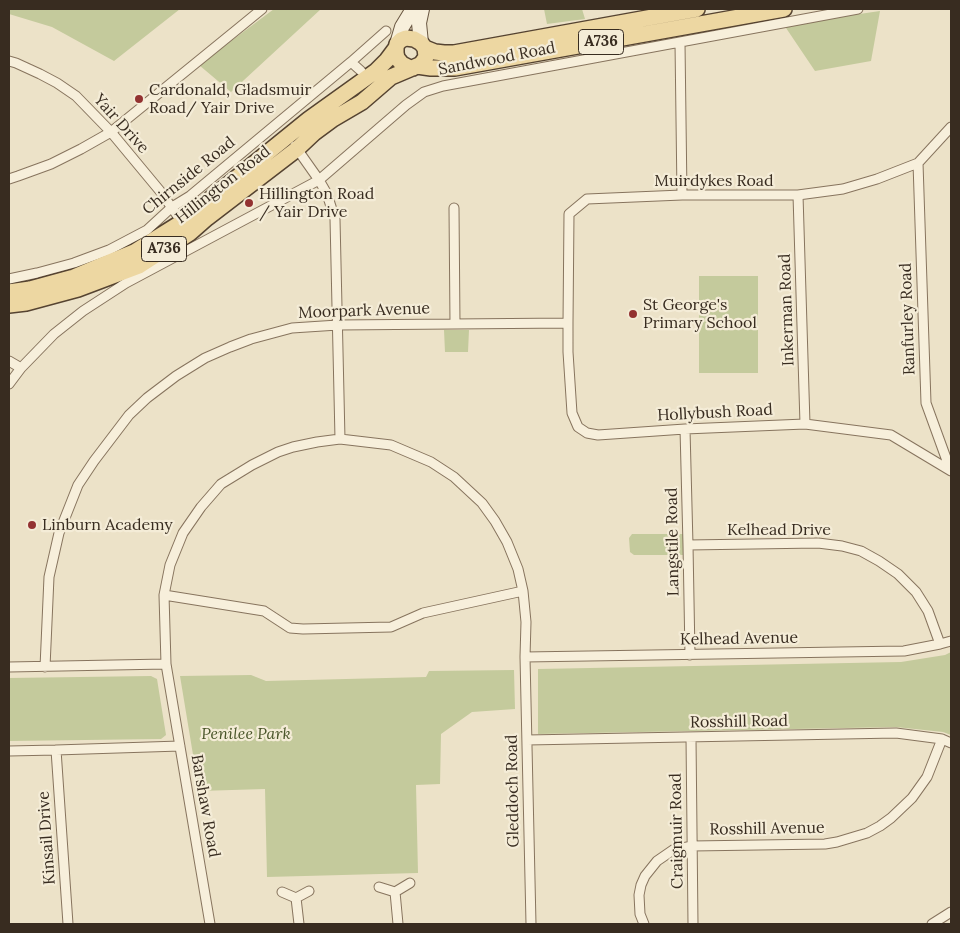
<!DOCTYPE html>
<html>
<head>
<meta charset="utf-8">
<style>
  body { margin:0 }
  #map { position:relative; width:960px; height:933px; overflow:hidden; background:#ece2c8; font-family:Lora,serif }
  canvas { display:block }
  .frame { position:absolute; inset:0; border:10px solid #382c20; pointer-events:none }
</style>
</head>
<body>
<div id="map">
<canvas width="960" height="933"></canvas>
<div class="frame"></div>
</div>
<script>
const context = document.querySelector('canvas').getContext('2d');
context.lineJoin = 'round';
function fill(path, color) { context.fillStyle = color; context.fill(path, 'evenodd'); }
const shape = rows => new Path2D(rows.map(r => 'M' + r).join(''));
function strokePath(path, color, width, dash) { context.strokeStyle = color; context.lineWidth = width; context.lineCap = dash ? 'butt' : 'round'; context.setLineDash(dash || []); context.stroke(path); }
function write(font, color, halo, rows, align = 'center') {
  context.font = font + ' Lora,serif'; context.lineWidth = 4.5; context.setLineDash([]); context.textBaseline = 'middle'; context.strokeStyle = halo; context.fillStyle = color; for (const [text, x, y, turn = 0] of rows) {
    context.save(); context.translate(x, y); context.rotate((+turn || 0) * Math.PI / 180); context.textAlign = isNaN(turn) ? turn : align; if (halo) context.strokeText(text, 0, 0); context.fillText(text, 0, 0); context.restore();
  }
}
fill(shape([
  [9,9,180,9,114,61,52,27,9,14],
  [274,9,321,9,231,92,199,65],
  [544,9,582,9,585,19,547,24],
  [880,11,871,61,815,71,784,25],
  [699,276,758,276,758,373,699,373],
  [444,330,469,330,468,352,445,352],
  [632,534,684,534,684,555,634,555,630,552,629,538],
  [951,652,951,735,943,732,896,727,538,734,538,669,901,662,945,655],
  [514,670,515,709,472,712,441,734,440,784,416,785,418,873,267,877,265,789,199,791,180,676,251,675,266,681,426,677,429,671],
  [151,676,157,679,166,735,161,739,9,741,9,678]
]), '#c4ca9c');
const street = shape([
  [680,43,682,195],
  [9,61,16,63,40,74,57,83,76,96,111,132,160,191,184,225],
  [351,62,361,71],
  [951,127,918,163,877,179,843,189,798,195,682,195,587,199,569,214,568,323,568,352,572,413,578,427,587,433,598,435,685,429,805,424,891,435,951,471],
  [295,146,319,180,327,194,335,219,340,439],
  [918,163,926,403,950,469],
  [9,179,18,176,51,164,81,149,111,132,240,27,262,9],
  [798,195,805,424],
  [454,208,455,324],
  [9,279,37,273,74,263,109,250,147,230,172,207,190,196,351,62,386,31],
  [9,361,21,368],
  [9,384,21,368,54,334,83,311,126,283,319,180,406,105,424,92,443,86,858,9],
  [685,429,688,545,690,655],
  [688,545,818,543,842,546,861,551,879,561,898,574,916,592,928,611,940,644],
  [164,595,264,611,290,628,303,629,391,627,423,613,523,591],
  [525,657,904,651,940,644,951,641],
  [9,667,166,664],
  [45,667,49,577,59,533,78,485,94,461,129,415,147,398,176,376,205,358,230,347,251,339,292,328,338,325,568,323],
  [691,738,693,924],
  [527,740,896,733,942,739,951,743],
  [56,750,68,924],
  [9,751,56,750,180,746],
  [379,887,395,892,410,883],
  [282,892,296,898,309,891],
  [395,892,398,924],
  [296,898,299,924],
  [210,924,166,664,164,595,170,565,183,533,201,507,221,484,252,465,278,452,293,447,317,442,340,439,391,445,431,462,454,477,482,503,495,521,507,542,518,569,523,591,526,622,525,657,531,924],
  [644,924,640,914,639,895,641,885,645,876,657,861,673,850,692,846,825,844,837,842,867,833,880,826,891,818,912,798,927,777,942,739],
  [932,924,951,912]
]);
const secondary = shape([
  [421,43,419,23,422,9],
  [397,44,402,27,413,9]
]);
const primary = shape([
  [425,48,435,52,444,53,454,53,697,9],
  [417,66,431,68,455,68,784,9],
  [9,292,30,289,74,277,100,266,134,252,182,222,309,119,376,71,387,60,396,48],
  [9,305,26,303,78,289,139,266,190,233,207,218,297,149,314,133,333,119,362,102,391,77,417,66,421,64,426,57,425,48,421,43,414,39,406,38,401,40,397,44,396,48,396,53,397,58,402,64,408,67,413,68]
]);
strokePath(street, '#87745e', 11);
strokePath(secondary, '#695641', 16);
strokePath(primary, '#554331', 18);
strokePath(street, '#f7efdb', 9);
strokePath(secondary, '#f7efdb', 14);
strokePath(primary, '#edd7a2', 15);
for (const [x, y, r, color] of [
  [139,99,5,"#933231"],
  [249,203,5,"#933231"],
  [633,314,5,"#933231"],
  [32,525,5,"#933231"]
]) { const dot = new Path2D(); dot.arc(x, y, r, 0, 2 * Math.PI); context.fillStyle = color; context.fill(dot); strokePath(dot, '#f4ecd7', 2); }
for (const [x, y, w] of [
  [601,42,45],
  [164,249,45]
]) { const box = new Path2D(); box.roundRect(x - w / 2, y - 12.5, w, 25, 4); context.fillStyle = '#f4ecd7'; context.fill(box); strokePath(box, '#382c20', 1); }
write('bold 15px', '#382c20', null, [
  ["A736",601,42],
  ["A736",164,249]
]);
write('16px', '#382c20', '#f4ecd7', [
  ["Sandwood Road",497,59,-11],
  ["Yair Drive",121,124,48],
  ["Chirnside Road",189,176,-39],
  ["Muirdykes Road",714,181],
  ["Hillington Road",223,185,-38],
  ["Inkerman Road",787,310,-92],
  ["Moorpark Avenue",364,311,-2],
  ["Ranfurley Road",908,319,-92],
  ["Hollybush Road",715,413,-3],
  ["Kelhead Drive",779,530],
  ["Langstile Road",673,542,-91],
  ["Kelhead Avenue",739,639,-1],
  ["Rosshill Road",739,722,-1],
  ["Gleddoch Road",513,791,-91],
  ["Barshaw Road",205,806,80],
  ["Rosshill Avenue",767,829,-1],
  ["Craigmuir Road",677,831,-91],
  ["Kinsail Drive",47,838,-94]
]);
write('16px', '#382c20', '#f4ecd7', [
  ["Cardonald, Gladsmuir",149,90],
  ["Road/ Yair Drive",149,108],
  ["Hillington Road",259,194],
  ["/ Yair Drive",259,212],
  ["St George's",643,305],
  ["Primary School",643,323],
  ["Linburn Academy",42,525]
], 'left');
write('italic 16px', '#485428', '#f4ecd7', [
  ["Penilee Park",246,734]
]);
</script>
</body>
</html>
